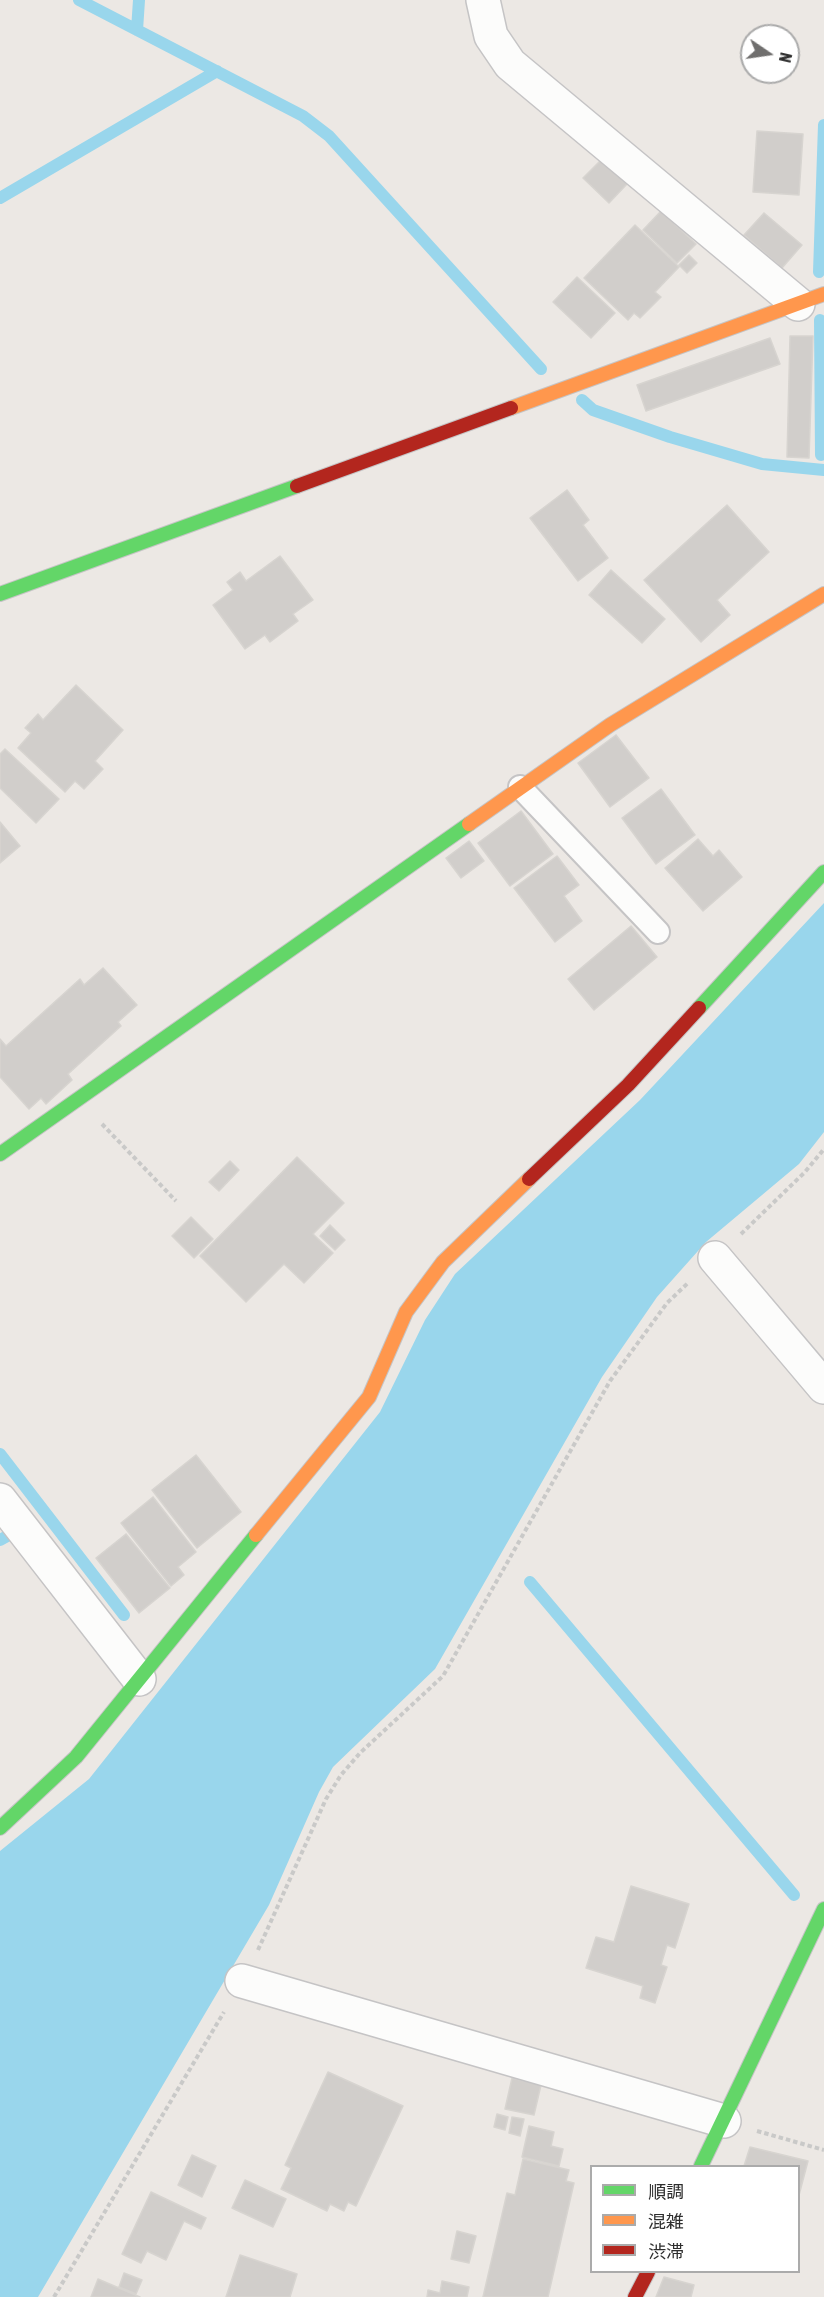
<!DOCTYPE html>
<html>
<head>
<meta charset="utf-8">
<style>
  body { margin:0 }
  #map { position:relative; width:824px; height:2297px; overflow:hidden; background:#ece8e4; font-family:"Asap Condensed","Noto Sans JP",sans-serif }
  canvas { display:block }
  .legend { position:absolute; left:590px; top:2165px; width:210px; height:108px; box-sizing:border-box; background:#fff; border:2px solid #ababab; margin:0; padding:8px 10px; list-style:none; font-size:18px; color:#2e2e2e }
  .legend li { display:flex; align-items:center; gap:12px; height:30px }
  .legend b { width:30px; border:2px solid #ababab }
  .north { position:absolute; left:740px; top:24px; width:60px; height:60px; box-sizing:border-box; background:#fff; border:2px solid #ababab; border-radius:50%; rotate:103deg; font-size:16px; font-weight:700; line-height:24px; text-align:center; color:#2e2e2e }
  .north::after { content:''; display:block; margin:auto; width:21px; height:27px; background:#706f6e; clip-path:polygon(50% 0,100% 100%,50% 72%,0 100%) }
</style>
</head>
<body>
<div id="map">
<canvas width="824" height="2297"></canvas>
<ul class="legend">
<li><b style="height:8px;background:#63d668"></b>順調</li>
<li><b style="height:8px;background:#ff974d"></b>混雑</li>
<li><b style="height:8px;background:#b3261e"></b>渋滞</li>
</ul>
<div class="north">N</div>
</div>
<script>
const context = document.querySelector('canvas').getContext('2d');
context.lineJoin = 'round';
function fill(path, color) { context.fillStyle = color; context.fill(path, 'evenodd'); }
const shape = rows => new Path2D(rows.map(r => 'M' + r).join(''));
function strokePath(path, color, width, dash) { context.strokeStyle = color; context.lineWidth = width; context.lineCap = dash ? 'butt' : 'round'; context.setLineDash(dash || []); context.stroke(path); }
fill(shape([
  [824,903,824,1132,799,1164,706,1242,657,1297,602,1377,435,1669,333,1767,319,1792,269,1905,38,2297,0,2297,0,1851,89,1779,380,1412,425,1320,455,1274,640,1100]
]), '#99d6ec');
strokePath(shape([
  [79,0,303,116,329,136,541,369],
  [137,30,139,0],
  [0,198,217,71],
  [819,272,824,125],
  [820,320,821,455],
  [582,400,593,410,670,437,762,464,824,470],
  [0,1454,124,1615],
  [0,1540,9,1535],
  [530,1582,794,1895]
]), '#99d6ec', 12);
const building = shape([
  [757,131,803,134,799,195,753,192,757,131],
  [602,159,627,184,609,203,583,178,602,159],
  [661,211,696,244,677,263,643,230,661,211],
  [764,213,802,245,782,268,744,235,764,213],
  [635,225,679,267,655,292,661,297,640,318,634,313,628,320,584,278,635,225],
  [689,255,697,263,687,273,679,265,689,255],
  [577,277,615,313,591,338,553,302,577,277],
  [790,336,813,336,809,458,787,457,790,336],
  [770,338,780,364,646,411,637,385,770,338],
  [567,490,589,520,583,525,608,558,578,581,530,518,567,490],
  [727,505,769,552,717,600,730,615,701,642,644,580,727,505],
  [280,556,313,600,293,614,298,621,270,642,265,635,245,649,213,605,233,590,227,582,240,572,246,581,280,556],
  [611,570,665,619,642,643,589,595,611,570],
  [76,685,123,730,95,761,103,769,84,789,75,781,65,792,18,748,31,733,25,728,38,714,43,720,76,685],
  [616,735,649,778,610,807,578,763,616,735],
  [5,749,59,799,36,823,0,788,0,754,5,749],
  [661,789,695,835,656,864,622,818,661,789],
  [521,811,553,854,510,886,478,843,521,811],
  [0,822,20,846,0,863,0,822],
  [698,839,713,856,719,850,742,877,703,911,665,868,698,839],
  [469,841,484,861,461,878,446,858,469,841],
  [557,856,579,885,564,896,582,921,555,942,514,888,557,856],
  [631,926,657,957,594,1010,568,979,631,926],
  [103,968,137,1005,118,1022,121,1026,68,1074,72,1080,46,1104,41,1098,29,1109,0,1077,0,1039,6,1046,80,979,84,985,103,968],
  [297,1157,344,1203,313,1234,333,1253,304,1283,284,1264,246,1302,200,1256,297,1157],
  [230,1161,239,1170,219,1191,209,1182,230,1161],
  [191,1217,213,1239,194,1258,172,1236,191,1217],
  [330,1225,345,1240,335,1250,320,1236,330,1225],
  [196,1455,241,1512,197,1548,152,1490,196,1455],
  [153,1497,196,1552,178,1567,184,1575,171,1586,121,1523,153,1497],
  [126,1534,170,1588,139,1613,96,1558,126,1534],
  [631,1886,689,1904,675,1948,667,1945,661,1965,667,1967,655,2003,640,1998,643,1986,586,1968,596,1937,614,1942,631,1886],
  [328,2072,403,2106,356,2206,348,2202,344,2211,330,2204,327,2211,281,2189,291,2168,285,2165,328,2072],
  [512,2078,541,2085,534,2115,505,2109,512,2078],
  [497,2114,508,2117,505,2130,494,2127,497,2114],
  [512,2117,524,2119,520,2136,509,2133,512,2117],
  [529,2126,554,2132,551,2146,563,2149,559,2166,522,2157,529,2126],
  [750,2147,808,2161,798,2199,798,2166,744,2166,750,2147],
  [192,2155,216,2166,202,2197,178,2185,192,2155],
  [523,2159,569,2170,566,2181,574,2183,548,2297,483,2297,507,2193,515,2195,523,2159],
  [245,2180,286,2199,273,2227,232,2208,245,2180],
  [151,2192,206,2218,201,2229,184,2221,166,2260,147,2251,141,2263,122,2254,151,2192],
  [457,2231,476,2236,469,2263,451,2259,457,2231],
  [240,2255,297,2274,290,2297,226,2297,240,2255],
  [124,2273,142,2280,136,2294,119,2287,124,2273],
  [664,2277,694,2285,691,2297,656,2297,664,2277],
  [98,2279,140,2297,91,2297,98,2279],
  [442,2281,469,2287,467,2297,427,2297,428,2290,440,2293,442,2281]
]);
fill(building, '#d1cecb');
strokePath(building, '#d7d4d0', 1.5);
const lane = shape([
  [520,787,658,932]
]);
const street = shape([
  [483,0,491,36,510,64,798,304],
  [715,1258,824,1387],
  [0,1500,139,1679],
  [242,1981,724,2121]
]);
const fast = shape([
  [0,594,297,486],
  [699,1008,824,872],
  [0,1154,469,824],
  [0,1828,76,1757,256,1535],
  [701,2166,824,1909]
]);
const slow = shape([
  [511,408,824,294],
  [469,824,610,725,824,594],
  [256,1535,369,1397,406,1312,443,1262,529,1179]
]);
const jam = shape([
  [297,486,511,408],
  [529,1179,628,1085,699,1008],
  [635,2297,648,2272]
]);
strokePath(lane, '#c5c4c5', 26);
strokePath(street, '#c5c4c5', 36);
strokePath(fast, '#c5c4c5', 16);
strokePath(slow, '#c5c4c5', 16);
strokePath(jam, '#c5c4c5', 16);
strokePath(shape([
  [102,1124,176,1201],
  [741,1234,805,1172,824,1149],
  [258,1950,326,1799,341,1775,360,1753,443,1676,610,1381,667,1303,689,1282],
  [757,2131,824,2150],
  [54,2297,224,2012]
]), '#c9c9c8', 4, [4.5, 3]);
strokePath(lane, '#fcfcfb', 22);
strokePath(street, '#fcfcfb', 33);
strokePath(fast, '#63d668', 14);
strokePath(slow, '#ff974d', 14);
strokePath(jam, '#b3261e', 14);
</script>
</body>
</html>
